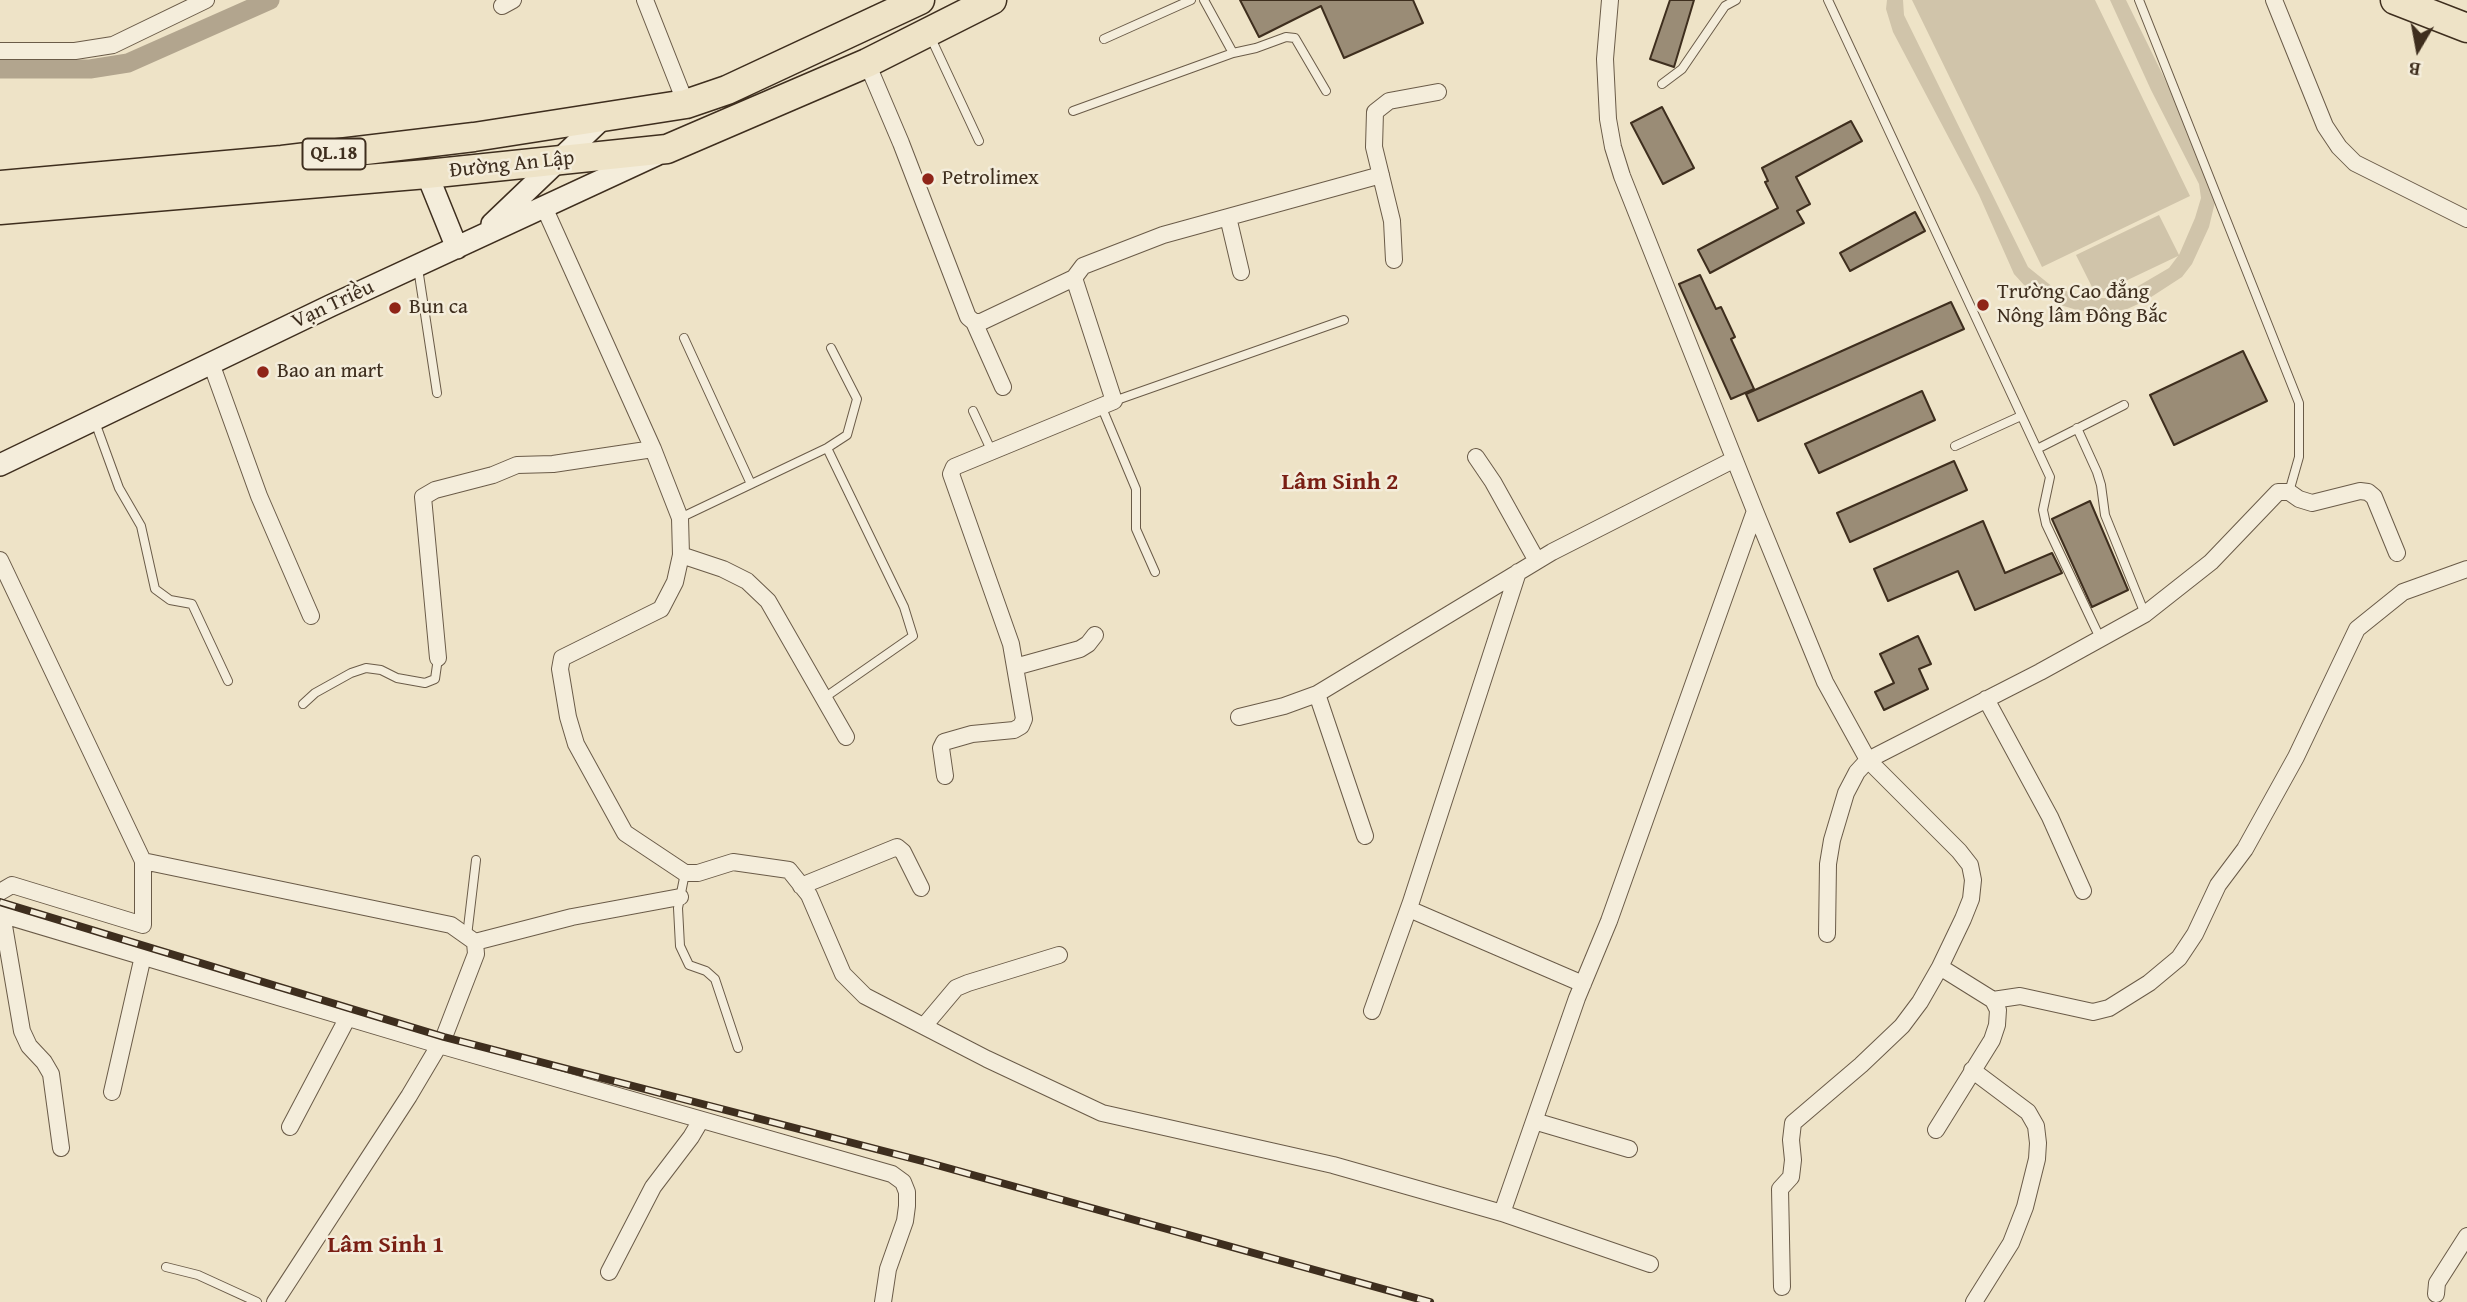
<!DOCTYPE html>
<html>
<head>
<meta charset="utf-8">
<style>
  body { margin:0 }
  #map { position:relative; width:2467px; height:1302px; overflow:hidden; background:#eee3c7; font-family:"Gentium Book Plus",serif }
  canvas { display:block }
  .north { position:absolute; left:2383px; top:14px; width:70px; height:70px; -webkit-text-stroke:5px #f4eddb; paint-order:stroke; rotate:190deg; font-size:19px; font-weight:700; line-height:28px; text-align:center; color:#3e2e1e }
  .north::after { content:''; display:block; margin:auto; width:24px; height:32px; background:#3e2e1e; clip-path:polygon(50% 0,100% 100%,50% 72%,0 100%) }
</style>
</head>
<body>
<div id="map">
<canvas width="2467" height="1302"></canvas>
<div class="north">B</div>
</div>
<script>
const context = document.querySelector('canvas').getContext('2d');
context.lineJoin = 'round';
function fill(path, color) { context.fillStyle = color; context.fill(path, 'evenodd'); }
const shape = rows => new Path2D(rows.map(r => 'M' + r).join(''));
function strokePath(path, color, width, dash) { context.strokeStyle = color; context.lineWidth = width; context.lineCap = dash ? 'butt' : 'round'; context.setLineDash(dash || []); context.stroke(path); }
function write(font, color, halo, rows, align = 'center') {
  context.font = font + ' "Gentium Book Plus",serif'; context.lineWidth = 5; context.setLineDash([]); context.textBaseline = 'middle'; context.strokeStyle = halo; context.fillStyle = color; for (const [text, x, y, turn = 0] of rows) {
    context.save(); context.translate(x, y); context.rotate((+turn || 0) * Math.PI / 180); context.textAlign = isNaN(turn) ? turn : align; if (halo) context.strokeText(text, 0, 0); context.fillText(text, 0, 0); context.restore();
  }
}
fill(shape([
  [1887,0,1903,0,1904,15,2028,267,2054,288,2092,298,2105,298,2128,292,2169,268,2178,256,2096,295,2076,255,2159,215,2179,255,2195,218,2201,198,2199,184,2151,90,2110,0,2126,0,2209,169,2215,202,2209,227,2192,264,2182,277,2145,301,2127,309,2105,313,2077,310,2057,304,2024,285,2014,274,1979,195,1893,32,1886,9],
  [1912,0,2095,0,2190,196,2042,267]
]), '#d0c4aa');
strokePath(shape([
  [0,69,90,69,128,63,270,0]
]), '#b2a58e', 19);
const building = shape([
  [1240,0,1413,0,1423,23,1344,58,1321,6,1259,37,1240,0],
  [1670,0,1694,0,1674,67,1650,59,1670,0],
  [1662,107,1694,168,1663,184,1631,123,1662,107],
  [1851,121,1862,141,1796,177,1810,204,1797,211,1804,223,1710,273,1698,250,1778,208,1765,182,1768,181,1762,168,1851,121],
  [1915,212,1925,231,1850,271,1840,253,1915,212],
  [1700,275,1716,309,1721,307,1735,337,1731,339,1754,389,1731,399,1679,284,1700,275],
  [1951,302,1964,329,1758,421,1746,394,1951,302],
  [2243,351,2267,401,2174,445,2150,395,2243,351],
  [1922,391,1935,420,1819,473,1805,444,1922,391],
  [1954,461,1967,490,1850,542,1837,513,1954,461],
  [2090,501,2128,590,2092,607,2052,519,2090,501],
  [1983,521,2005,573,2052,553,2062,573,1975,610,1958,571,1888,601,1874,569,1983,521],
  [1918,636,1931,664,1919,669,1928,689,1884,710,1875,692,1894,683,1880,654,1918,636]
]);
fill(building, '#9a8c76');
strokePath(building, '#3e2e1e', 2);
const lane = shape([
  [1204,0,1233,53,1256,48,1286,37,1295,38,1326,91],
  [1828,0,2050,477,2043,510,2046,524,2100,638],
  [2139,0,2299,403,2299,457,2289,492],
  [930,36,979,141],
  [1104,39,1191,0],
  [1662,84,1682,69,1725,6,1736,0],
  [1073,111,1233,53],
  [418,268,437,393],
  [684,338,751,484],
  [1114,401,1344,320],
  [1102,408,1136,489,1136,529,1155,572],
  [973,411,992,452],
  [95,422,119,488,141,526,155,589,170,600,192,604,228,681],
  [2077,428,2097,472,2101,485,2105,515,2145,614],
  [1955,446,2021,416],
  [2037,449,2124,405],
  [680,518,827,448,847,435,857,399,831,348],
  [824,698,913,636,904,607,827,448],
  [303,704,315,693,351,673,366,668,381,670,397,678,425,683,435,679,438,658],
  [685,873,678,908,680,946,689,965,706,971,715,979,738,1048],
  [467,936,476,860],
  [166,1267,198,1275,257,1302]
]);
const street = shape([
  [645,0,686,104],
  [1610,0,1605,59,1608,119,1613,147,1622,176,1755,511,1825,682,1868,760,1959,851,1970,865,1973,880,1971,899,1963,919,1940,967,1920,1002,1902,1026,1861,1065,1793,1123,1791,1140,1793,1160,1791,1177,1780,1189,1782,1287],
  [2274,0,2325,126,2339,147,2355,163,2467,219],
  [502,6,513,0],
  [0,51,75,51,113,45,206,0],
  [867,63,901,143,968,317,974,322,981,322,1074,278],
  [544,207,653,449,680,518,681,555,675,582,661,609,562,658,560,669,568,717,576,744,625,833,685,873,698,873,733,862,789,870,809,895,843,974,865,996,987,1059,1102,1113,1333,1165,1502,1213,1650,1264],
  [1228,217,1241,272],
  [1394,260,1392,221,1374,147,1375,112,1389,101,1438,92],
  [974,322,1003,387],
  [211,363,259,496,311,616],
  [1476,457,1493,482,1537,561],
  [681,555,723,569,747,581,768,601,846,737],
  [0,560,143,861,143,925,12,885,0,892],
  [438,658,423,497,435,490,493,475,517,465,553,464,653,449],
  [1015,667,1080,649,1088,644,1095,635],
  [1317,694,1365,836],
  [1986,699,2050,817,2083,891],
  [1239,717,1284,706,1317,694,1552,552,1733,460],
  [945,776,941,748,944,742,972,734,1014,730,1021,726,1024,719,1011,644,951,474,954,467,1114,401,1074,278,1083,266,1163,235,1381,175],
  [143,861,451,925,475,942,476,954,444,1037,409,1096,275,1302],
  [801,886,897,847,903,852,921,888],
  [1409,909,1583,984],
  [0,914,439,1045,892,1174,903,1182,907,1192,907,1206,905,1221,888,1269,883,1302],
  [2,914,22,1031,29,1046,44,1062,51,1074,61,1148],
  [1827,934,1828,864,1832,840,1846,793,1857,772,1868,760,2040,672,2145,614,2211,562,2278,492,2289,492,2299,499,2312,503,2360,491,2368,492,2374,497,2397,553],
  [475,942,572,917,680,897],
  [1993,1000,2020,996,2093,1012,2109,1008,2149,983,2179,958,2195,934,2218,885,2245,849,2296,757,2357,629,2403,592,2467,569],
  [1372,1011,1411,902,1518,572],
  [924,1026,956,988,968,983,1059,955],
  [1972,1070,2028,1112,2036,1126,2038,1143,2037,1159,2025,1207,2011,1243,1974,1302],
  [112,1092,143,956],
  [1534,1121,1629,1149],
  [290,1127,348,1017],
  [1936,1130,1992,1040,1997,1025,1998,1010,1993,1000,1940,967],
  [1502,1213,1577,998,1609,921,1755,511],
  [609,1272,653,1187,691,1137,701,1120],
  [2436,1294,2437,1283,2467,1236]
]);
const secondary = shape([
  [427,174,457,248],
  [492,224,604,117],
  [0,465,330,306,656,155]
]);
const highway = shape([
  [2395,0,2467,28],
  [0,185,282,160,474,137,686,104,727,90,920,0],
  [0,210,427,174,667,149,867,63,992,0]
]);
strokePath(lane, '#6a5b48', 10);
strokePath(street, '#6a5b48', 18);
strokePath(secondary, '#3e2e1e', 24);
strokePath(highway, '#3e2e1e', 31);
strokePath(lane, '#f4eddb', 8);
strokePath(street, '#f4eddb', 16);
strokePath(secondary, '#f4eddb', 21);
strokePath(highway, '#eee3c7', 28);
const rail = shape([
  [0,902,444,1037,926,1162,1430,1302]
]);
strokePath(rail, '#3e2e1e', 8);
strokePath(rail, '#f4eddb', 5, [16]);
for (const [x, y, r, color] of [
  [928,179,7,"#8f2418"],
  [1983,305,7,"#8f2418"],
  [395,308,7,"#8f2418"],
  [263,372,7,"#8f2418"]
]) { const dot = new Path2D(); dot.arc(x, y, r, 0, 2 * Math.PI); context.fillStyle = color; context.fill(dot); strokePath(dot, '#f4eddb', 2.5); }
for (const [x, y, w] of [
  [334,154,63]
]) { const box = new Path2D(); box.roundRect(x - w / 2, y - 15.5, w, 31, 5); context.fillStyle = '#f4eddb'; context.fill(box); strokePath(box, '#3e2e1e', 2); }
write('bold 19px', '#3e2e1e', null, [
  ["QL.18",334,154]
]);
write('21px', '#3e2e1e', '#f4eddb', [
  ["Đường An Lập",512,165,-6],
  ["Vạn Triều",333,305,-25]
]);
write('21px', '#3e2e1e', '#f4eddb', [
  ["Petrolimex",942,179],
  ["Trường Cao đẳng",1997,293],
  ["Nông lâm Đông Bắc",1997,317],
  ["Bun ca",409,308],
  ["Bao an mart",277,372]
], 'left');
write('bold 24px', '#7a1f14', '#f4eddb', [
  ["Lâm Sinh 2",1340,483],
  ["Lâm Sinh 1",386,1246]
]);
</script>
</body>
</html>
